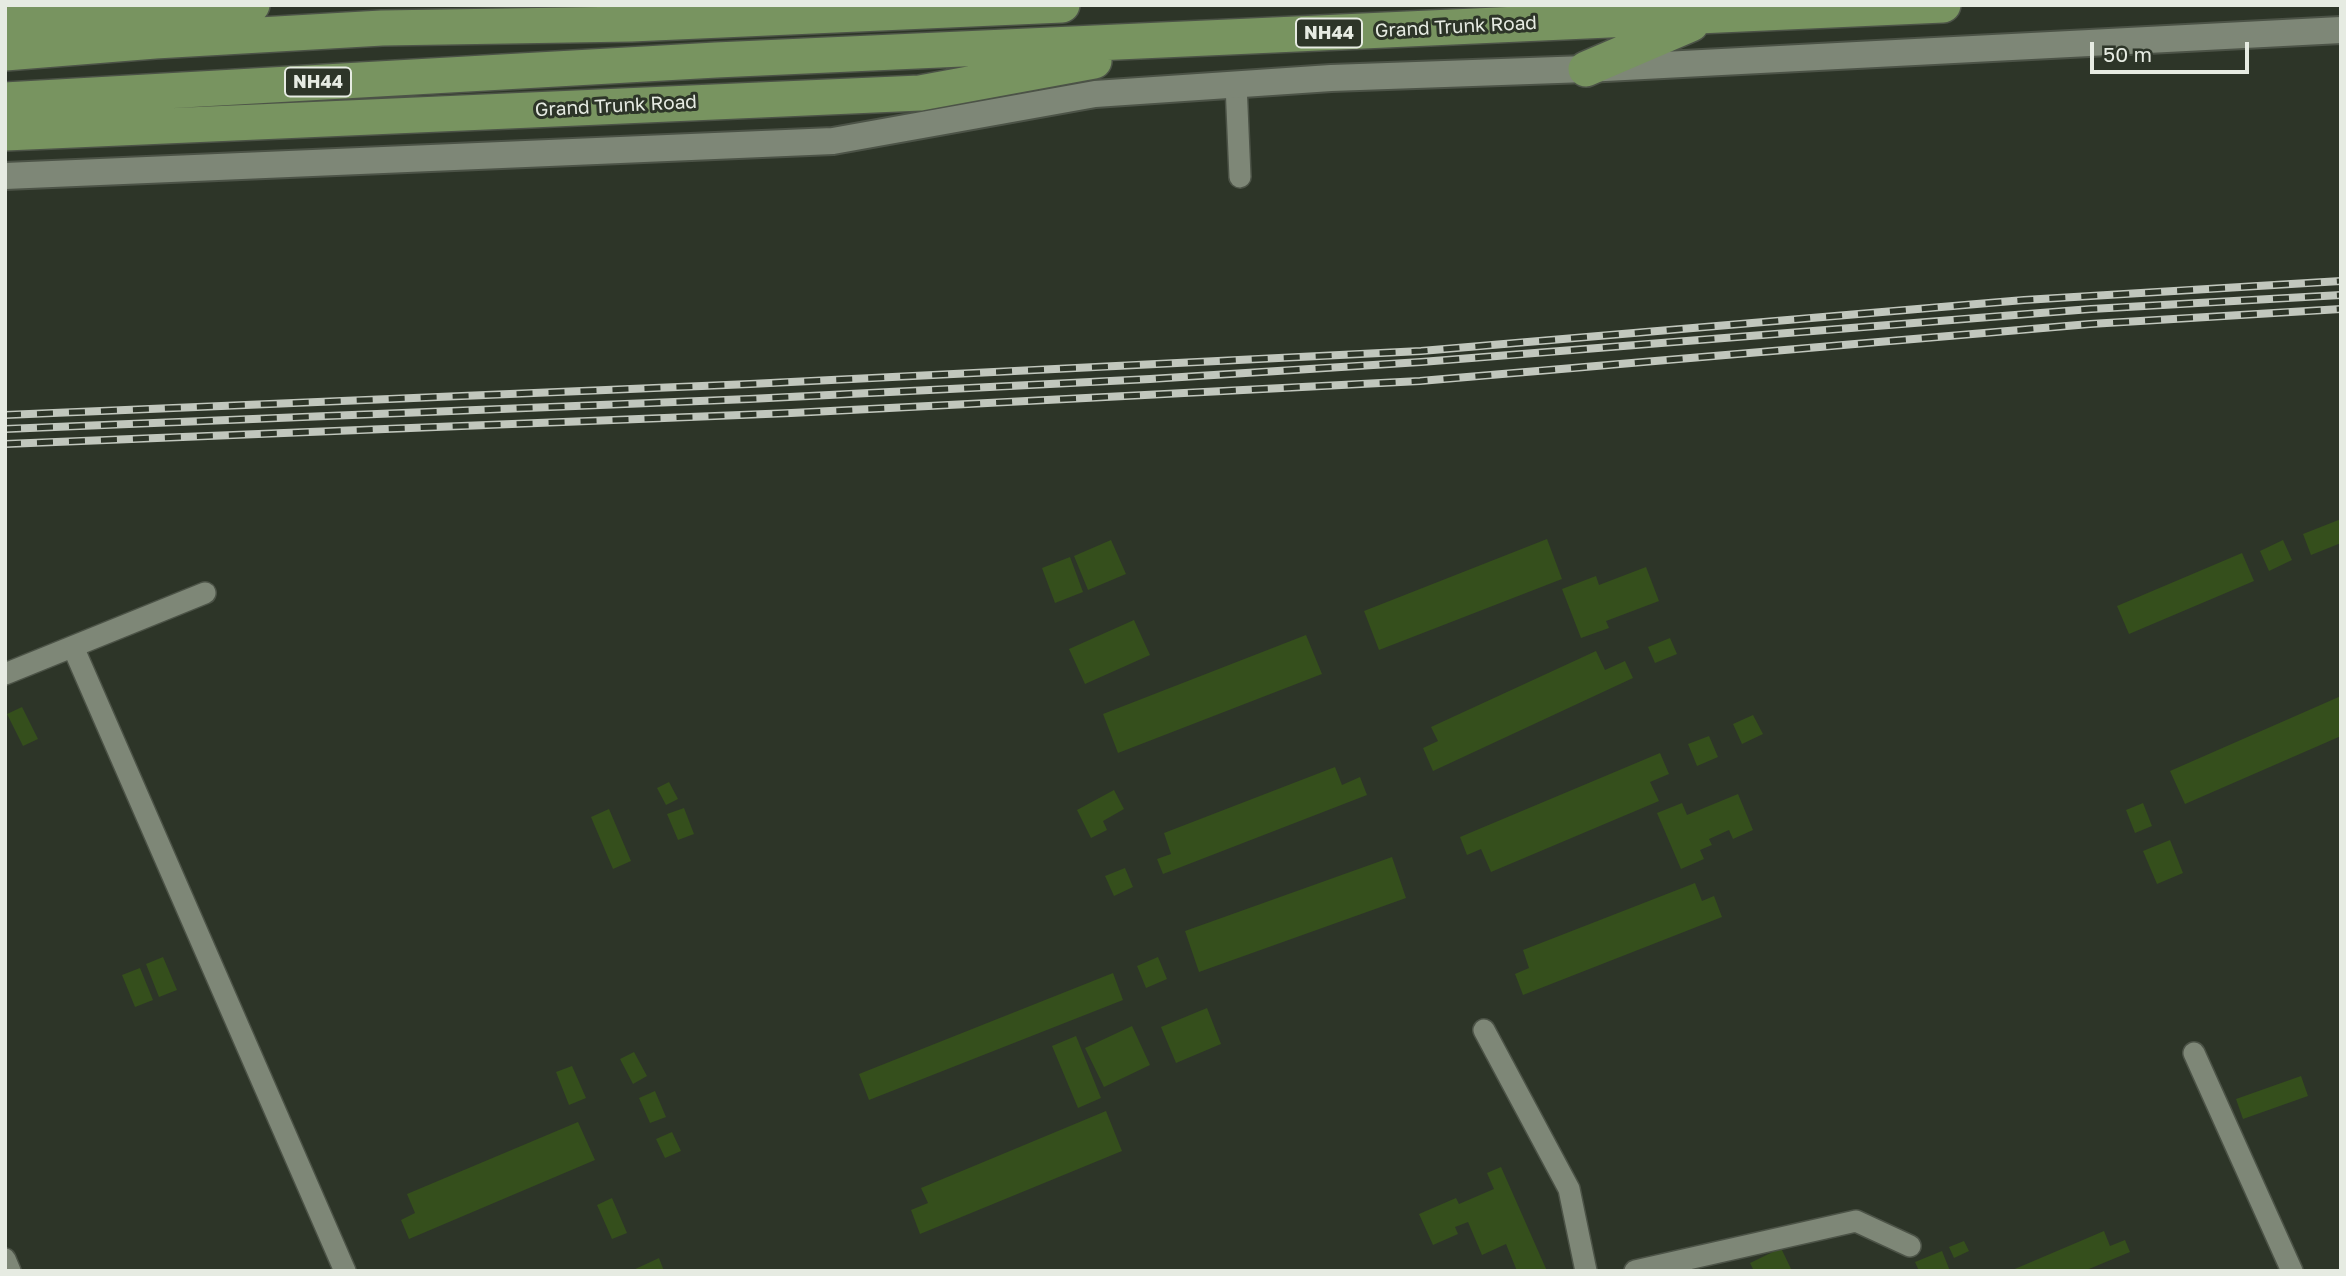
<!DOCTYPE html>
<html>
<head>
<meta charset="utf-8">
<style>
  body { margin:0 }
  #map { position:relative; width:2346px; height:1276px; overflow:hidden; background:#2d3528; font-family:"Golos Text",sans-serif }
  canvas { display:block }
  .frame { position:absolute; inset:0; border:7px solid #e6ebe2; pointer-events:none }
  .scale { position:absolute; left:2090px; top:42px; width:159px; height:32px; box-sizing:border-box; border:4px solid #e6ebe2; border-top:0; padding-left:9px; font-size:21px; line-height:24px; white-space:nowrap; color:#e6ebe2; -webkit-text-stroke:5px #2d3528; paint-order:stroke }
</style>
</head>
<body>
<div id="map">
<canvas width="2346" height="1276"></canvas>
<div class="frame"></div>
<div class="scale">50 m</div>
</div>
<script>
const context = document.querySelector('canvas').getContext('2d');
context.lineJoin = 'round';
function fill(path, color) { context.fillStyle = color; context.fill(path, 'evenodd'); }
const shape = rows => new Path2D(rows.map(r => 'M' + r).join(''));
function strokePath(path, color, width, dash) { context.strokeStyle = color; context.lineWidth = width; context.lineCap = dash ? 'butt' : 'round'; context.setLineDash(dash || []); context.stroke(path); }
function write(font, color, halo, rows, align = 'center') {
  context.font = font + ' "Golos Text",sans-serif'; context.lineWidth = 6; context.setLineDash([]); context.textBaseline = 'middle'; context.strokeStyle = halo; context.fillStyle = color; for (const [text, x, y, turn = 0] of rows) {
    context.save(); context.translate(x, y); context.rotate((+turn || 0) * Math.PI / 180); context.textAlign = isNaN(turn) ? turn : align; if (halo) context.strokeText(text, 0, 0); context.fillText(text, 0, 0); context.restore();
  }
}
fill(shape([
  [2341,519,2341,543,2311,555,2303,534],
  [1547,539,1562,579,1379,650,1364,611],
  [1111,540,1126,574,1088,590,1074,556],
  [2283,540,2292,560,2269,571,2260,551],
  [2242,553,2254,581,2129,634,2117,606],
  [1070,557,1083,592,1055,603,1042,568],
  [1646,567,1659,601,1606,621,1609,628,1581,638,1562,589,1596,576,1599,585],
  [1134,620,1150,655,1085,684,1069,649],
  [1306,635,1322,674,1118,753,1103,714],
  [1670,638,1677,654,1655,663,1648,647],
  [1596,651,1605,670,1625,661,1633,678,1433,771,1423,748,1438,741,1431,727],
  [2341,696,2341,736,2185,804,2170,771],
  [22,707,38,739,23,746,7,714],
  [1753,715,1763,734,1742,744,1733,724],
  [1709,736,1718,757,1697,766,1688,744],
  [1660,753,1669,774,1650,782,1659,801,1491,872,1481,849,1467,855,1460,837],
  [1335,767,1342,785,1360,777,1367,795,1163,874,1157,859,1171,854,1164,833],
  [669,782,678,799,666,805,657,788],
  [1114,790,1124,809,1103,821,1107,830,1091,838,1077,810],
  [1738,794,1753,830,1733,839,1729,830,1709,839,1712,845,1700,850,1704,859,1681,869,1657,813,1682,803,1687,815],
  [2143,803,2152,826,2135,833,2126,810],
  [684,808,694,834,678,840,667,814],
  [609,809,631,861,613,869,591,817],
  [2170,840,2183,873,2157,884,2143,851],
  [1392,857,1406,898,1199,972,1185,931],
  [1125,868,1133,887,1114,896,1105,876],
  [1695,883,1702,901,1714,896,1722,917,1523,995,1515,974,1529,968,1523,950],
  [163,957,177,990,159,997,146,964],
  [1158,957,1167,979,1146,988,1137,966],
  [140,968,153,1000,135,1007,122,975],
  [1113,973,1123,1000,869,1100,859,1074],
  [1207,1008,1221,1044,1176,1063,1161,1027],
  [1132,1026,1150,1065,1104,1087,1085,1048],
  [1076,1036,1101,1098,1078,1108,1052,1046],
  [634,1052,647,1076,633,1084,620,1059],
  [572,1066,586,1098,569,1105,556,1072],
  [2301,1076,2308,1096,2243,1119,2236,1099],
  [655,1091,666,1117,650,1123,639,1098],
  [1106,1111,1122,1151,920,1234,911,1210,928,1203,921,1188],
  [578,1122,595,1160,409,1239,401,1220,415,1213,407,1194],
  [672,1132,681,1151,665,1158,656,1139],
  [1501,1167,1547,1271,1517,1271,1506,1244,1482,1255,1468,1222,1455,1227,1458,1234,1433,1245,1419,1214,1456,1198,1459,1204,1494,1189,1487,1173],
  [612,1198,627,1233,612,1239,597,1205],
  [2104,1231,2110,1246,2125,1240,2130,1252,2084,1271,2010,1271],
  [1964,1241,1969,1251,1954,1258,1949,1247],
  [1781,1248,1792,1271,1754,1271,1750,1263],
  [1942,1251,1950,1271,1919,1271,1915,1262],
  [659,1258,664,1271,631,1271]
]), '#354f1c');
const minor = shape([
  [1236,84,1240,177],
  [73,647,345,1271],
  [5,674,205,593],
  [1484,1030,1569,1189,1586,1271],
  [2194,1053,2292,1271],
  [5,1259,10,1271],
  [1635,1271,1856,1221,1910,1246]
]);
const tertiary = shape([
  [5,176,833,141,1095,94,1331,78,1586,69,2341,30]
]);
const trunk = shape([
  [5,22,252,5],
  [5,53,155,41,382,28,631,24,1062,5],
  [1586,69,1691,24],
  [5,100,716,60,1943,5],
  [5,133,920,93,1094,61]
]);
strokePath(minor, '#4c5347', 24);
strokePath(tertiary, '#4c5347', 30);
strokePath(trunk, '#4c5347', 38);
strokePath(minor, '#7e8777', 21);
strokePath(tertiary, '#7e8777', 26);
strokePath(trunk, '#789460', 35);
const rail = shape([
  [5,415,750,384,1421,351,2024,300,2341,281],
  [5,429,749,399,1150,379,1421,362,2091,309,2341,295],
  [5,444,791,413,1420,381,2090,324,2341,309]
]);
strokePath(rail, '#c1c7bd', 8);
strokePath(rail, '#2d3528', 5, [16]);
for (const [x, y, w] of [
  [1329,33,66],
  [318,82,66]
]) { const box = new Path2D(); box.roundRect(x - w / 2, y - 14.5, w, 29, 5); context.fillStyle = '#2d3528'; context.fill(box); strokePath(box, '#e6ebe2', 2); }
write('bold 18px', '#e6ebe2', null, [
  ["NH44",1329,33],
  ["NH44",318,82]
]);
write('19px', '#e6ebe2', '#2d3528', [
  ["Grand Trunk Road",1456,27,-3],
  ["Grand Trunk Road",616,106,-3]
]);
</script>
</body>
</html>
